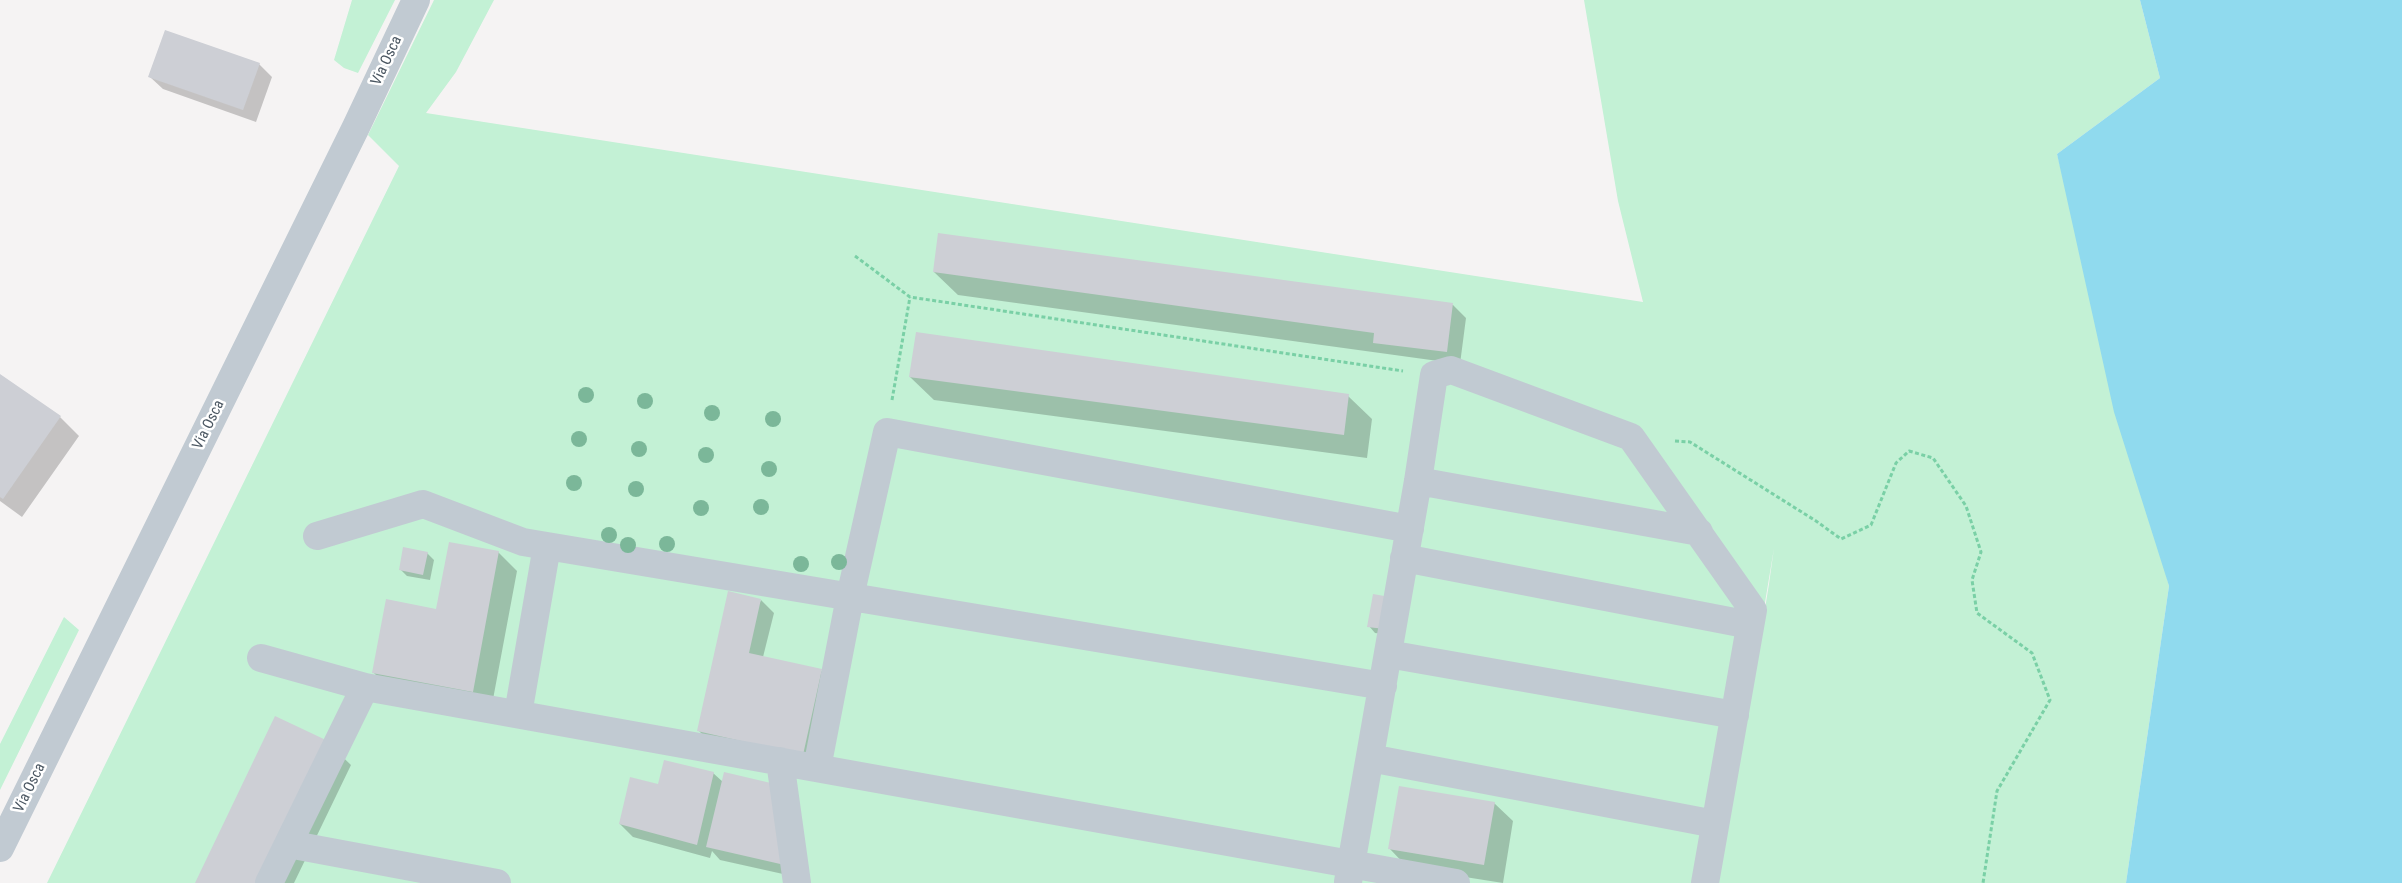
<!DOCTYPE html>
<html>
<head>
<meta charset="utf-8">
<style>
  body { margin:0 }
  canvas { display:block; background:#f5f3f3 }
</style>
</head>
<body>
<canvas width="2402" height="883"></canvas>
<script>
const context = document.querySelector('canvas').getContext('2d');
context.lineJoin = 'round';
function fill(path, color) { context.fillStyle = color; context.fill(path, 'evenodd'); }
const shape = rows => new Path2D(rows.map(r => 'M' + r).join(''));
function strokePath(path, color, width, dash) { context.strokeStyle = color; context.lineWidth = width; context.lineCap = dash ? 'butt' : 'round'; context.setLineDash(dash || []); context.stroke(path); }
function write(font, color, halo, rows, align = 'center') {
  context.font = font + ' "Roboto Condensed",sans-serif'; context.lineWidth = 5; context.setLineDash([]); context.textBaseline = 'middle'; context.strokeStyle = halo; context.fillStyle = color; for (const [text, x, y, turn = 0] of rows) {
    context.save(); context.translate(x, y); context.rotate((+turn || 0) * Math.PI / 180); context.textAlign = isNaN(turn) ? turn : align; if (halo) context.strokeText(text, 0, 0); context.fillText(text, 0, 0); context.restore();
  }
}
fill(shape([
  [352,0,395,0,358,73,344,68,334,60],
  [434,0,494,0,456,72,426,113,1643,302,1618,201,1584,0,2140,0,2160,78,2057,154,2169,586,2126,883,47,883,399,166,368,135],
  [1774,548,1769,584,1741,754,1740,754],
  [64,617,79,630,0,790,0,744]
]), '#c3f1d5');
fill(shape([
  [2140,0,2402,0,2402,883,2126,883,2169,586,2114,412,2057,154,2160,78]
]), '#90daee');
fill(shape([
  [259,64,272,77,256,122,163,89,150,77],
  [939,234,1453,305,1466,318,1460,364,958,295,934,272],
  [0,375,60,417,79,436,22,517,0,501],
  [910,377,1348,396,1372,419,1367,458,934,400],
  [498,552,517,571,491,710,392,692,374,673],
  [427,553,434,560,430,580,407,576,400,569],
  [1374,596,1391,635,1375,633,1369,626],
  [761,600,774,613,763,657,821,671,840,689,821,773,717,749,698,730],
  [327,742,351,765,294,883,196,883],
  [713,773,723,782,801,878,720,860,712,851,710,858,633,837,620,824,659,785],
  [1494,803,1513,821,1503,883,1408,868,1390,849]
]), '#0003');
fill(shape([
  [165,30,260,63,243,110,148,77],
  [938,233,1453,303,1447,352,1373,343,1374,333,933,272],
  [916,332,1349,394,1344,435,909,377],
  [0,374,61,416,3,499,0,497],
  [449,542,499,551,473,692,372,673,386,599,436,609],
  [403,547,428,552,423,575,399,570],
  [728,591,761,599,749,653,822,669,803,755,697,731],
  [1373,594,1390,597,1385,629,1367,627],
  [275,716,328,741,260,883,195,883],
  [664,760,714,772,697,845,619,824,630,777,658,784],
  [724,772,775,784,789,866,706,847],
  [1399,786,1495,802,1484,865,1388,849]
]), '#cdcfd5');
strokePath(shape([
  [855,256,910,297,1403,371],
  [892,400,910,297],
  [1675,441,1690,442,1816,521,1841,539,1871,525,1896,463,1909,451,1933,458,1966,506,1981,552,1972,580,1977,613,2032,653,2050,700,1997,791,1983,883]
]), '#7ad0a6', 3, [4, 2.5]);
strokePath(shape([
  [1418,481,1699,532],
  [317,536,423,504,523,542,1383,686],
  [1404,558,1750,625],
  [1388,654,1735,715],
  [261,658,365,687,1456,883],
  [518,714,547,546],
  [1370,758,1715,824],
  [780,761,797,883],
  [817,768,850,597,887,432,1410,529],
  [288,844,497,883],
  [0,848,356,127,416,0],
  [1348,882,1418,481,1434,375,1451,370,1631,437,1753,610,1705,883],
  [269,883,365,687]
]), '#c1cad2', 28);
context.fillStyle = '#7bb799';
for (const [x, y] of [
  [586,395],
  [645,401],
  [712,413],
  [773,419],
  [579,439],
  [639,449],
  [706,455],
  [769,469],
  [574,483],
  [636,489],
  [761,507],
  [701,508],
  [609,535],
  [667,544],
  [628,545],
  [839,562],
  [801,564]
]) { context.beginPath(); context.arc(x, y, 8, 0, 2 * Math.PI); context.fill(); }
write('15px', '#4a5661', '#fff', [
  ["Via Osca",387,61,-65],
  ["Via Osca",209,425,-64],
  ["Via Osca",30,788,-64]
]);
</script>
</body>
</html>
